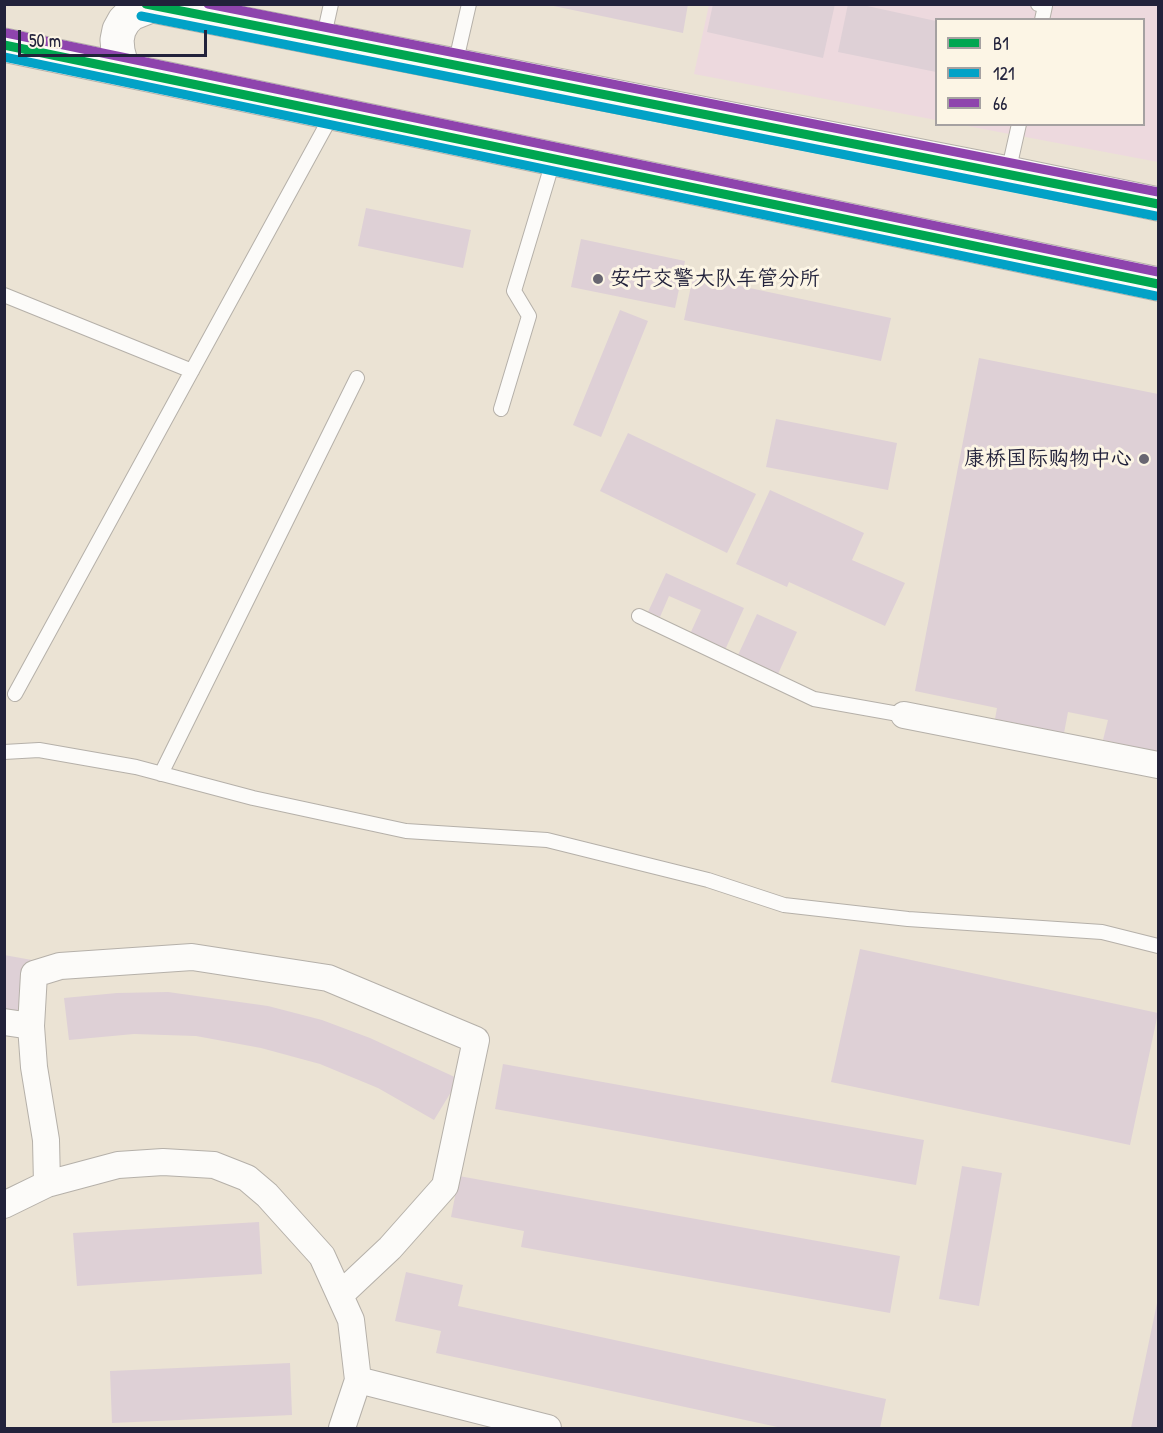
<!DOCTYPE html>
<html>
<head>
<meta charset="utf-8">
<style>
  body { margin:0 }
  #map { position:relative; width:1163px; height:1433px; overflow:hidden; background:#ebe3d4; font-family:"Patrick Hand",sans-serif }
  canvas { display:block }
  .frame { position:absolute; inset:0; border:6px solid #22223b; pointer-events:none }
  .legend { position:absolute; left:935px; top:18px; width:210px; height:108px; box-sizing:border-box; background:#fcf5e5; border:2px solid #a5a1a1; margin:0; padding:8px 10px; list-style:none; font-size:18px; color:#22223b }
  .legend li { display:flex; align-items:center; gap:12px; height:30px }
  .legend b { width:30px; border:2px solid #a5a1a1 }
  .scale { position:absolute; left:18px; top:30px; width:189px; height:27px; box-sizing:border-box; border:3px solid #22223b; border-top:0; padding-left:8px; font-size:18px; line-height:21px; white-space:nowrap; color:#22223b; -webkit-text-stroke:4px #fcf5e5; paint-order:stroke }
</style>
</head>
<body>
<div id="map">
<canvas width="1163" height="1433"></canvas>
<div class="frame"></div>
<ul class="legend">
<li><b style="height:8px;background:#00a651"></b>B1</li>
<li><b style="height:8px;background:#02a2c7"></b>121</li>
<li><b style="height:8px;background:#8e44ad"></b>66</li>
</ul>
<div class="scale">50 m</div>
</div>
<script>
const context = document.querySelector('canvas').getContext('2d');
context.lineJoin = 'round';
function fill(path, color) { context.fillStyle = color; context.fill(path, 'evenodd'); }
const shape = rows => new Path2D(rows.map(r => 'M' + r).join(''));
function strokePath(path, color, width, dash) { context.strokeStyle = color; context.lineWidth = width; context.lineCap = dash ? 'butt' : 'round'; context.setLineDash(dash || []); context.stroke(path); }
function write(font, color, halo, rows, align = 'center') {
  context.font = font + ' "Patrick Hand","LXGW WenKai TC",sans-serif'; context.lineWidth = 6; context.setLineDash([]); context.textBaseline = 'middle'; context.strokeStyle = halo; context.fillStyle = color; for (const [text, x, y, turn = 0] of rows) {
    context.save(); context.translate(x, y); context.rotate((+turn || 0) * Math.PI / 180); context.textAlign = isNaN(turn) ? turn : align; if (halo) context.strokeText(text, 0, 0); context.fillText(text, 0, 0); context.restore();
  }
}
fill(shape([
  [709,5,1158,5,1158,162,962,125,1144,124,1144,20,936,20,936,120,694,74]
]), '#edd9de');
fill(shape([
  [544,4,688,4,683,33],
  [713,4,835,4,823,58,707,32],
  [848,4,858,4,936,21,936,72,838,52],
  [366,208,471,230,463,268,358,246],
  [581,239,685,261,675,308,571,287],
  [693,276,891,318,881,361,684,320],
  [620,310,648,321,601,437,573,425],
  [979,358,1158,394,1158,752,1103,740,1108,720,1068,712,1064,733,995,719,997,708,915,691],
  [776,419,897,443,888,490,766,467],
  [628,433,756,494,727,553,600,491],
  [770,490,864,533,852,560,905,583,885,626,789,582,787,587,736,564],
  [666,573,744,608,725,650,690,634,701,610,669,596,660,617,648,612],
  [757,614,797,632,778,674,738,655],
  [860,949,1158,1013,1130,1145,831,1082],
  [4,955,32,960,22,1013,4,1010],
  [168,992,268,1006,322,1020,370,1038,459,1079,434,1120,378,1088,320,1064,261,1048,196,1036,134,1034,69,1040,64,998,117,993],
  [503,1064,924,1140,916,1185,495,1109],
  [962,1166,1002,1173,979,1306,939,1299],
  [459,1176,900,1256,890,1313,521,1247,524,1231,451,1217],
  [259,1222,262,1274,77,1286,73,1233],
  [406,1272,463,1285,458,1306,886,1399,880,1428,782,1428,436,1353,441,1331,395,1321],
  [1157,1303,1158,1428,1131,1428],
  [290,1363,292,1415,112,1423,110,1371]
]), '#ded0d6');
const lane = shape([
  [1038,4,1045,6,1042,20],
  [323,40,331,4],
  [455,65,469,4],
  [1008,173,1019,124],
  [4,295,192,371],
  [501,409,529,316,514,291,554,158],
  [639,616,814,699,904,715],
  [15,694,333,113],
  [4,752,39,750,136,767,253,798,406,831,547,840,708,880,784,905,908,919,1102,932,1158,946],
  [161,774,357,378]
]);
const street = shape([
  [904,715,1158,765],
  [4,1022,31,1026,34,1067,46,1140,47,1184],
  [31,1026,34,974,60,966,192,957,328,978,476,1040,445,1186,390,1248,340,1295],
  [4,1205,47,1184,118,1165,163,1162,214,1165,247,1178,267,1195,322,1256,351,1320,358,1380,342,1428],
  [358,1380,548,1428]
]);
const secondary = shape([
  [143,4,1008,173,1158,204],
  [4,45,1158,284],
  [128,70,121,62,118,51,117,40,119,30,124,21,131,14,151,6]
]);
strokePath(lane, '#b5b0a9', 16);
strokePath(street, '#b5b0a9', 28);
strokePath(secondary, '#b5b0a9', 35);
strokePath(lane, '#fcfbf9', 14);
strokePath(street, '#fcfbf9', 26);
strokePath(secondary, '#fcfbf9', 33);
strokePath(shape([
  [146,4,1158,204],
  [4,45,1158,284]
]), '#00a651', 9);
strokePath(shape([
  [141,16,1156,216],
  [4,57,1156,296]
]), '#02a2c7', 9);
strokePath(shape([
  [208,4,1158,192],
  [6,33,1158,272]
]), '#8e44ad', 9);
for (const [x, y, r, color] of [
  [598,279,6,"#686671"],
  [1144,459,6,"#686671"]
]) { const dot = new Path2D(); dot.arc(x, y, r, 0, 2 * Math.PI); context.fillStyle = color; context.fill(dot); strokePath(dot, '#fcf5e5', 2); }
write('21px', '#22223b', '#fcf5e5', [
  ["安宁交警大队车管分所",610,279],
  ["康桥国际购物中心",1132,459,"right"]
], 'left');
</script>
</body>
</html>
